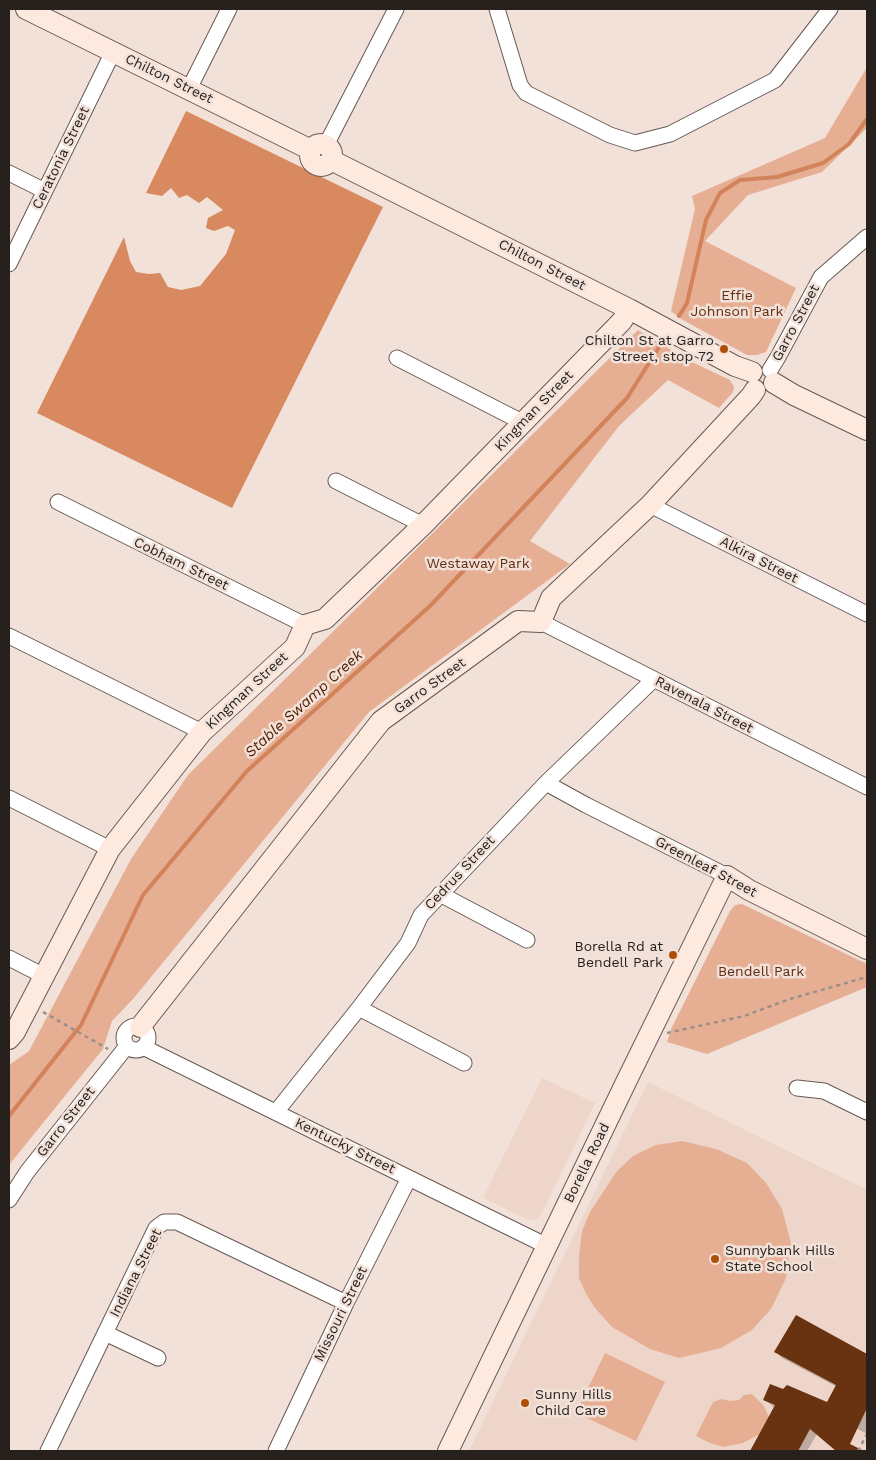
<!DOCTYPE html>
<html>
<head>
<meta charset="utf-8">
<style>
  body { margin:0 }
  #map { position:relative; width:876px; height:1460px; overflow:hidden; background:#f2e1d9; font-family:"Work Sans",sans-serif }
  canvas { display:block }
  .frame { position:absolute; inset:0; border:10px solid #27211e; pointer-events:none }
</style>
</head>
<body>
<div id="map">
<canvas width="876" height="1460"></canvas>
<div class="frame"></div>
</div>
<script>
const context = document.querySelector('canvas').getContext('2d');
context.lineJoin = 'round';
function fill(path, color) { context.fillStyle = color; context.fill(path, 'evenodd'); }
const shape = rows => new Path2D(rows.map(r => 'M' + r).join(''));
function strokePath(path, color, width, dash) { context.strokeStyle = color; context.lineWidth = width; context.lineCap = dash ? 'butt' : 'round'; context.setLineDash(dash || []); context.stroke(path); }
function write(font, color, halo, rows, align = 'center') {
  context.font = font + ' "Work Sans",sans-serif'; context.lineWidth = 5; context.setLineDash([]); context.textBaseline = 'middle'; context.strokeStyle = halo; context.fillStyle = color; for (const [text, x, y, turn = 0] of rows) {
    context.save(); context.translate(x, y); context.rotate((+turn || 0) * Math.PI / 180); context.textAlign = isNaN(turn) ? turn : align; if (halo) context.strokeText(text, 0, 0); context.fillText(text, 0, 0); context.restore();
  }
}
fill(shape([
  [542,1078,595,1103,541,1215,536,1219,528,1220,483,1198],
  [648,1082,867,1190,867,1451,469,1451]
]), '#edd5c9');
fill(shape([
  [867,67,867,128,822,172,748,195,705,241,796,288,766,352,757,355,747,355,681,319,671,311,695,209,692,196,825,138],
  [638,330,690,361,730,380,734,387,733,392,719,408,668,380,619,426,530,541,570,564,369,712,133,999,112,1021,103,1049,9,1165,9,1065,29,1051,131,859,188,775],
  [742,904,867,964,867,987,707,1054,667,1042,671,1029,730,911,735,905],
  [682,1141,716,1149,747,1163,766,1183,782,1209,791,1243,786,1278,771,1309,752,1330,721,1348,679,1358,650,1349,612,1327,595,1308,586,1294,579,1278,579,1257,582,1231,590,1212,617,1171,633,1156,656,1145],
  [605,1353,665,1382,636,1441,576,1413],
  [752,1394,764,1406,770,1420,764,1432,743,1443,723,1447,710,1443,696,1436,713,1402,722,1399,730,1401,739,1400,744,1395]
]), '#e6af93');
fill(shape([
  [186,111,383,207,232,508,37,413,124,237,130,261,136,272,149,274,160,273,168,287,181,290,200,286,226,254,235,230,228,226,214,231,206,228,208,218,223,210,207,197,199,203,187,195,179,198,171,188,162,196,146,193]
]), '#d8895f');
fill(shape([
  [775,1351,866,1355,867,1351,867,1434,846,1423,838,1439,861,1451,837,1451,817,1434,807,1451,752,1451,775,1408,765,1400,828,1403,837,1387,782,1358]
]), '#0003');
strokePath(shape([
  [679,316,687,303,706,220,720,193,740,180,777,177,823,163,849,144,867,119],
  [9,1116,81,1025,143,895,247,771,430,606,627,398,661,344]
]), '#d28359', 4);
fill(shape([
  [796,1315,867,1354,867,1408,850,1444,864,1451,836,1451,810,1429,798,1451,750,1451,775,1405,763,1400,770,1384,783,1389,787,1385,827,1402,836,1385,774,1352]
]), '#693210');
const street = shape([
  [497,9,520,85,526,93,610,135,635,143,670,134,775,80,830,9],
  [189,89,229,9],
  [326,145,396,9],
  [9,173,45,191],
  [9,264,113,52],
  [397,358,522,422],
  [770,370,778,357,821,277,867,237],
  [336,481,423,525],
  [58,502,305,625],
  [650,505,867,614],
  [541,622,867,787],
  [9,636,202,732],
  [546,783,586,805,727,876],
  [9,798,110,849],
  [440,894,527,940],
  [9,958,44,976],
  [359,1008,464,1063],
  '124 1038a12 12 0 1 1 24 0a12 12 0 1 1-24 0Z',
  [143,1047,547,1246],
  [797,1088,824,1091,867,1112],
  [276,1112,359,1008,408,943,421,915,546,783,653,680],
  [9,1200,27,1172,127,1046],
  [105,1333,158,1358],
  [48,1451,156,1228,164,1222,177,1222,346,1303],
  [276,1451,346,1303,409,1178]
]);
const secondary = shape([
  [26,9,311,150],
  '310 155a11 11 0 1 1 22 0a11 11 0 1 1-22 0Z',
  [331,160,629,309,735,366,752,372],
  [774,383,794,395,867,430],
  [140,1027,381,721,518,621,541,622,551,598,650,505,751,396,755,390],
  [9,1039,15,1032,110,849,202,732,295,647,305,625,325,619,423,525,622,321,629,309],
  [448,1451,627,1080,727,876,749,890,867,949]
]);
strokePath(street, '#675952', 17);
strokePath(secondary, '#675952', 22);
strokePath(shape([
  [43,1012,108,1049],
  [667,1033,744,1016,790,999,867,977],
  [858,1451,867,1434]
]), '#9b8f89', 2.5, [4, 4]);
strokePath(street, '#fff', 15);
strokePath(secondary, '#fee9df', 20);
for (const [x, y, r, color] of [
  [724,349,5,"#af4f07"],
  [673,955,5,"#af4f07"],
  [715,1259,5,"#af4f07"],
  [525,1403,5,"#af4f07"]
]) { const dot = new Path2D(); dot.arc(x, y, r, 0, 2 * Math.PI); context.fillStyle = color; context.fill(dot); strokePath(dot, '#f2e1d9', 2); }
write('14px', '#27211e', '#f2e1d9', [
  ["Chilton Street",169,79,26],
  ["Ceratonia Street",61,158,-64],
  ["Chilton Street",542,265,27],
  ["Garro Street",796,323,-62],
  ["Kingman Street",534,411,-46],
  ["Alkira Street",759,560,27],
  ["Cobham Street",181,564,26],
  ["Garro Street",430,686,-36],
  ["Kingman Street",247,691,-43],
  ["Ravenala Street",704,705,27],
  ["Greenleaf Street",706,867,28],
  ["Cedrus Street",460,873,-47],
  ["Garro Street",66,1122,-52],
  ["Kentucky Street",345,1146,26],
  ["Borella Road",587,1163,-64],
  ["Indiana Street",136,1273,-63],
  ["Missouri Street",341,1314,-64]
]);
write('14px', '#612d0e', '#f2e1d9', [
  ["Effie",737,296],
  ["Johnson Park",737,312],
  ["Westaway Park",478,564],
  ["Bendell Park",761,972]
]);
write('14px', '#27211e', '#f2e1d9', [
  ["Chilton St at Garro",714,341],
  ["Street, stop 72",714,357],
  ["Borella Rd at",663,947],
  ["Bendell Park",663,963],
  ["Sunnybank Hills",725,1251,"left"],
  ["State School",725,1267,"left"],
  ["Sunny Hills",535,1395,"left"],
  ["Child Care",535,1411,"left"]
], 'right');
write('italic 15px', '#532100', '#f2e1d9', [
  ["Stable Swamp Creek",304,704,-42]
]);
</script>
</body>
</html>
